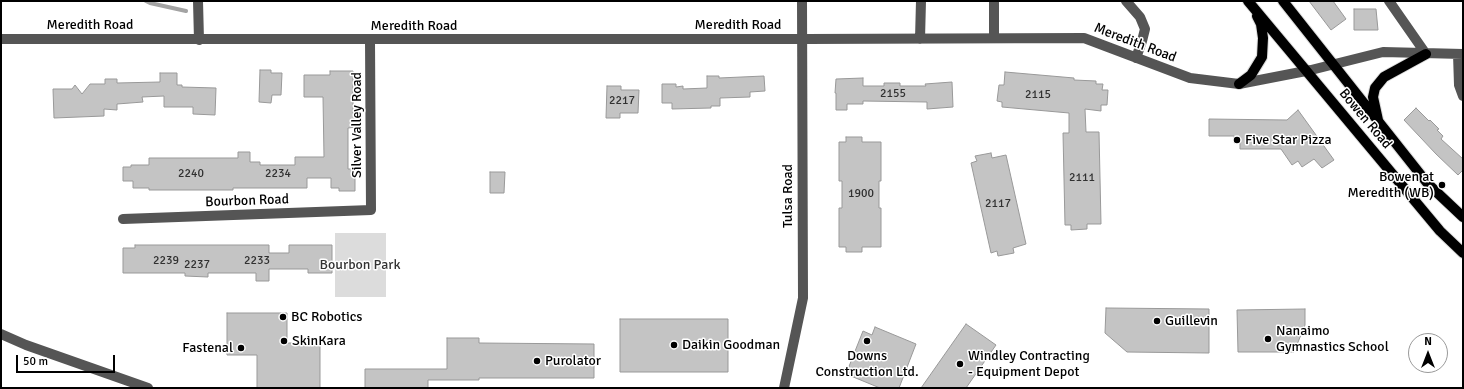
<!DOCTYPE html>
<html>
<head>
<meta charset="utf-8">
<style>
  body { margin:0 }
  #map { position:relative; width:1464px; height:389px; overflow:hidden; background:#fff; font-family:Signika,sans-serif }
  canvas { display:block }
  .frame { position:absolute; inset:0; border:2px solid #000; pointer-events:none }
  .north { position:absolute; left:1408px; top:333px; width:40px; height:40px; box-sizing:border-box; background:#fff; border:1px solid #999; border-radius:50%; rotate:0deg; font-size:11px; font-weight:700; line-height:16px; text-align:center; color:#000 }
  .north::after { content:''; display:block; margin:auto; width:14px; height:18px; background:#000; clip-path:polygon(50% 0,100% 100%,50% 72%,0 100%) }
  .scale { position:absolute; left:16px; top:355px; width:99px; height:18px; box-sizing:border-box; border:2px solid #000; border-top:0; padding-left:5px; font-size:12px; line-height:14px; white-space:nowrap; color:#000; -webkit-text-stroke:3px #fff; paint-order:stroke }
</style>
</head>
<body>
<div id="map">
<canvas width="1464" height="389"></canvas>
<div class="frame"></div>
<div class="north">N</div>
<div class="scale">50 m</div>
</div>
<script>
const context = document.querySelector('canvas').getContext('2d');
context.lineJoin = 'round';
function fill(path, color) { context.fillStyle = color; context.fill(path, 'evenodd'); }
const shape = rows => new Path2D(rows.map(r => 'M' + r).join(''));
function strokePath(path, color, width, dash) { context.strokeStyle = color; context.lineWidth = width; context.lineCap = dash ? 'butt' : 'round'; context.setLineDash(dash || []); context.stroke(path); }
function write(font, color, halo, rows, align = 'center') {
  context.font = font + ' Signika,sans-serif'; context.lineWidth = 3; context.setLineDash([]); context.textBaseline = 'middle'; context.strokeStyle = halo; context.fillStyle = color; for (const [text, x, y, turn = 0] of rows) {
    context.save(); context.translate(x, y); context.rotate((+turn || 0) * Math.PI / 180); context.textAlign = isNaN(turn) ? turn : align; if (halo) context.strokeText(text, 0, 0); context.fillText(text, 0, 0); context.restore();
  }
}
fill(shape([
  [335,233,386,233,386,297,335,297]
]), '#dcdcdc');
strokePath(shape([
  [146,1,150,3,186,11]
]), '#a3a3a3', 4);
const building = shape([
  [1309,1,1333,1,1346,19,1331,30,1309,1],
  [1354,9,1376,9,1378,30,1354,30,1354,9],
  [260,70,271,70,271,73,282,73,281,95,272,95,271,103,259,102,260,70],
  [330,71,353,71,353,114,355,114,356,127,348,128,348,169,355,169,355,191,339,191,339,188,331,188,331,178,307,178,307,188,233,188,233,190,149,190,149,188,133,188,133,181,123,181,123,167,131,167,131,165,149,165,149,158,238,158,238,152,250,152,250,162,260,162,260,165,295,165,295,157,324,157,323,97,304,97,304,75,330,75,330,71],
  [1005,72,1074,78,1074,80,1096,81,1096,84,1103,84,1102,90,1108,90,1107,105,1101,105,1101,111,1085,109,1086,132,1099,132,1101,224,1087,224,1087,229,1071,230,1071,225,1065,225,1063,133,1069,133,1069,113,1002,107,1002,102,997,101,999,85,1004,85,1005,72],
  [160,73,177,73,177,85,182,85,182,87,216,88,215,115,193,114,193,107,164,107,164,96,142,97,143,102,117,104,117,110,104,109,104,116,54,118,53,89,72,89,75,85,82,94,90,84,105,84,105,79,117,79,117,83,160,82,160,73],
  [707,76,719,76,719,78,764,76,765,91,750,92,750,97,720,98,720,106,711,106,711,108,672,109,672,103,662,103,662,84,676,84,676,87,683,86,683,89,707,88,707,76],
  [863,78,863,86,884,86,884,83,900,83,900,86,926,86,925,84,952,82,953,107,927,109,927,102,863,101,863,104,847,104,847,110,836,110,836,93,835,93,836,79,863,78],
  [607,86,621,86,621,90,639,90,638,113,620,113,620,118,606,118,607,86],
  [1416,108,1429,121,1430,120,1439,129,1437,130,1443,136,1441,139,1463,159,1463,170,1458,175,1436,154,1404,120,1416,108],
  [1298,110,1334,160,1322,168,1314,159,1302,167,1298,161,1292,165,1281,149,1240,149,1240,142,1234,142,1234,136,1209,136,1209,119,1287,120,1298,110],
  [846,137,862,137,862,142,881,142,881,181,879,181,879,208,881,208,881,247,862,247,862,252,846,252,846,247,839,247,839,208,842,208,842,181,839,181,839,142,846,142,846,137],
  [991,153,992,158,1006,155,1026,244,1013,248,1014,253,998,256,997,251,991,253,971,163,977,161,975,156,991,153],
  [490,172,505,172,504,193,490,193,490,172],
  [135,245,269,245,269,253,289,253,289,245,332,245,332,273,308,273,308,269,269,269,269,281,256,281,256,273,208,273,208,277,185,276,185,273,123,273,123,248,135,248,135,245],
  [1106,308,1209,309,1209,353,1127,352,1105,333,1106,308],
  [1305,309,1305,325,1294,352,1238,352,1237,310,1305,309],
  [227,313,287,313,287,343,320,343,320,388,257,388,257,355,227,355,227,313],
  [620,319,728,319,728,372,620,372,620,319],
  [966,324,996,345,966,388,921,388,966,324],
  [875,327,916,344,899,388,880,388,846,374,863,331,872,335,875,327],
  [447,338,479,338,479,343,594,344,594,378,479,378,479,380,428,380,428,388,365,388,365,369,447,369,447,338]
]);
fill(building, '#c4c4c4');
strokePath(building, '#999', 1);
const major = shape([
  [1248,1,1440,231,1463,253],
  [1283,1,1428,184,1463,217],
  [1239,84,1251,75,1262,57,1263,38,1261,24,1257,16],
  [1378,120,1373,97,1375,88,1384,77,1426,54]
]);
strokePath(major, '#dbdbdb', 12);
strokePath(shape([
  [198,1,199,40],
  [1126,1,1140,17,1145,29,1142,41,1136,58],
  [1389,1,1426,54],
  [994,38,994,1],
  [1,39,807,39,1084,38,1190,78,1239,84,1311,70,1383,52,1463,54],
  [920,39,921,1],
  [1458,54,1459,85,1463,96],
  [123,219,371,210,370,40],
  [1,334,26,345,148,388],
  [784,388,803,298,802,1]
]), '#555', 10);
strokePath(major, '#000', 10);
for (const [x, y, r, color] of [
  [1237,140,4,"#000"],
  [1442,185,4,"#000"],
  [283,317,4,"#000"],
  [1157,321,4,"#000"],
  [1268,339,4,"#000"],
  [284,341,4,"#000"],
  [867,341,4,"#000"],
  [674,345,4,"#000"],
  [241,348,4,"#000"],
  [537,361,4,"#000"],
  [960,364,4,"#000"]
]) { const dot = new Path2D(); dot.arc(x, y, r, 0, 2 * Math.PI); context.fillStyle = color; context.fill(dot); strokePath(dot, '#fff', 1.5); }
write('12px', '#313131', null, [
  ["2155",893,94],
  ["2115",1038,95],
  ["2217",622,101],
  ["2240",191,174],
  ["2234",278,174],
  ["2111",1082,178],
  ["1900",861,194],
  ["2117",998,204],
  ["2239",166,261],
  ["2233",257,261],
  ["2237",197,265]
]);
write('14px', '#000', '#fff', [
  ["Meredith Road",90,25],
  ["Meredith Road",738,25],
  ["Meredith Road",414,26],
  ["Meredith Road",1135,43,21],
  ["Bowen Road",1365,119,50],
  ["Silver Valley Road",357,125,-90],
  ["Tulsa Road",788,196,-90],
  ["Bourbon Road",247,201,-2]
]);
write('14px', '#000', '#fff', [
  ["Five Star Pizza",1245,140],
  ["Bowen at",1434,177,"right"],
  ["Meredith (WB)",1434,193,"right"],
  ["BC Robotics",291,317],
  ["Guillevin",1165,321],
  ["Nanaimo",1276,331],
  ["Gymnastics School",1276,347],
  ["SkinKara",292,341],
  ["Daikin Goodman",682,345],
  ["Fastenal",233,348,"right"],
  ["Downs",867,356,"center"],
  ["Construction Ltd.",867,372,"center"],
  ["Windley Contracting",968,356],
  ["- Equipment Depot",968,372],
  ["Purolator",545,361]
], 'left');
write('14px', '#333', '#fff', [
  ["Bourbon Park",360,265]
]);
</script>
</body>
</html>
